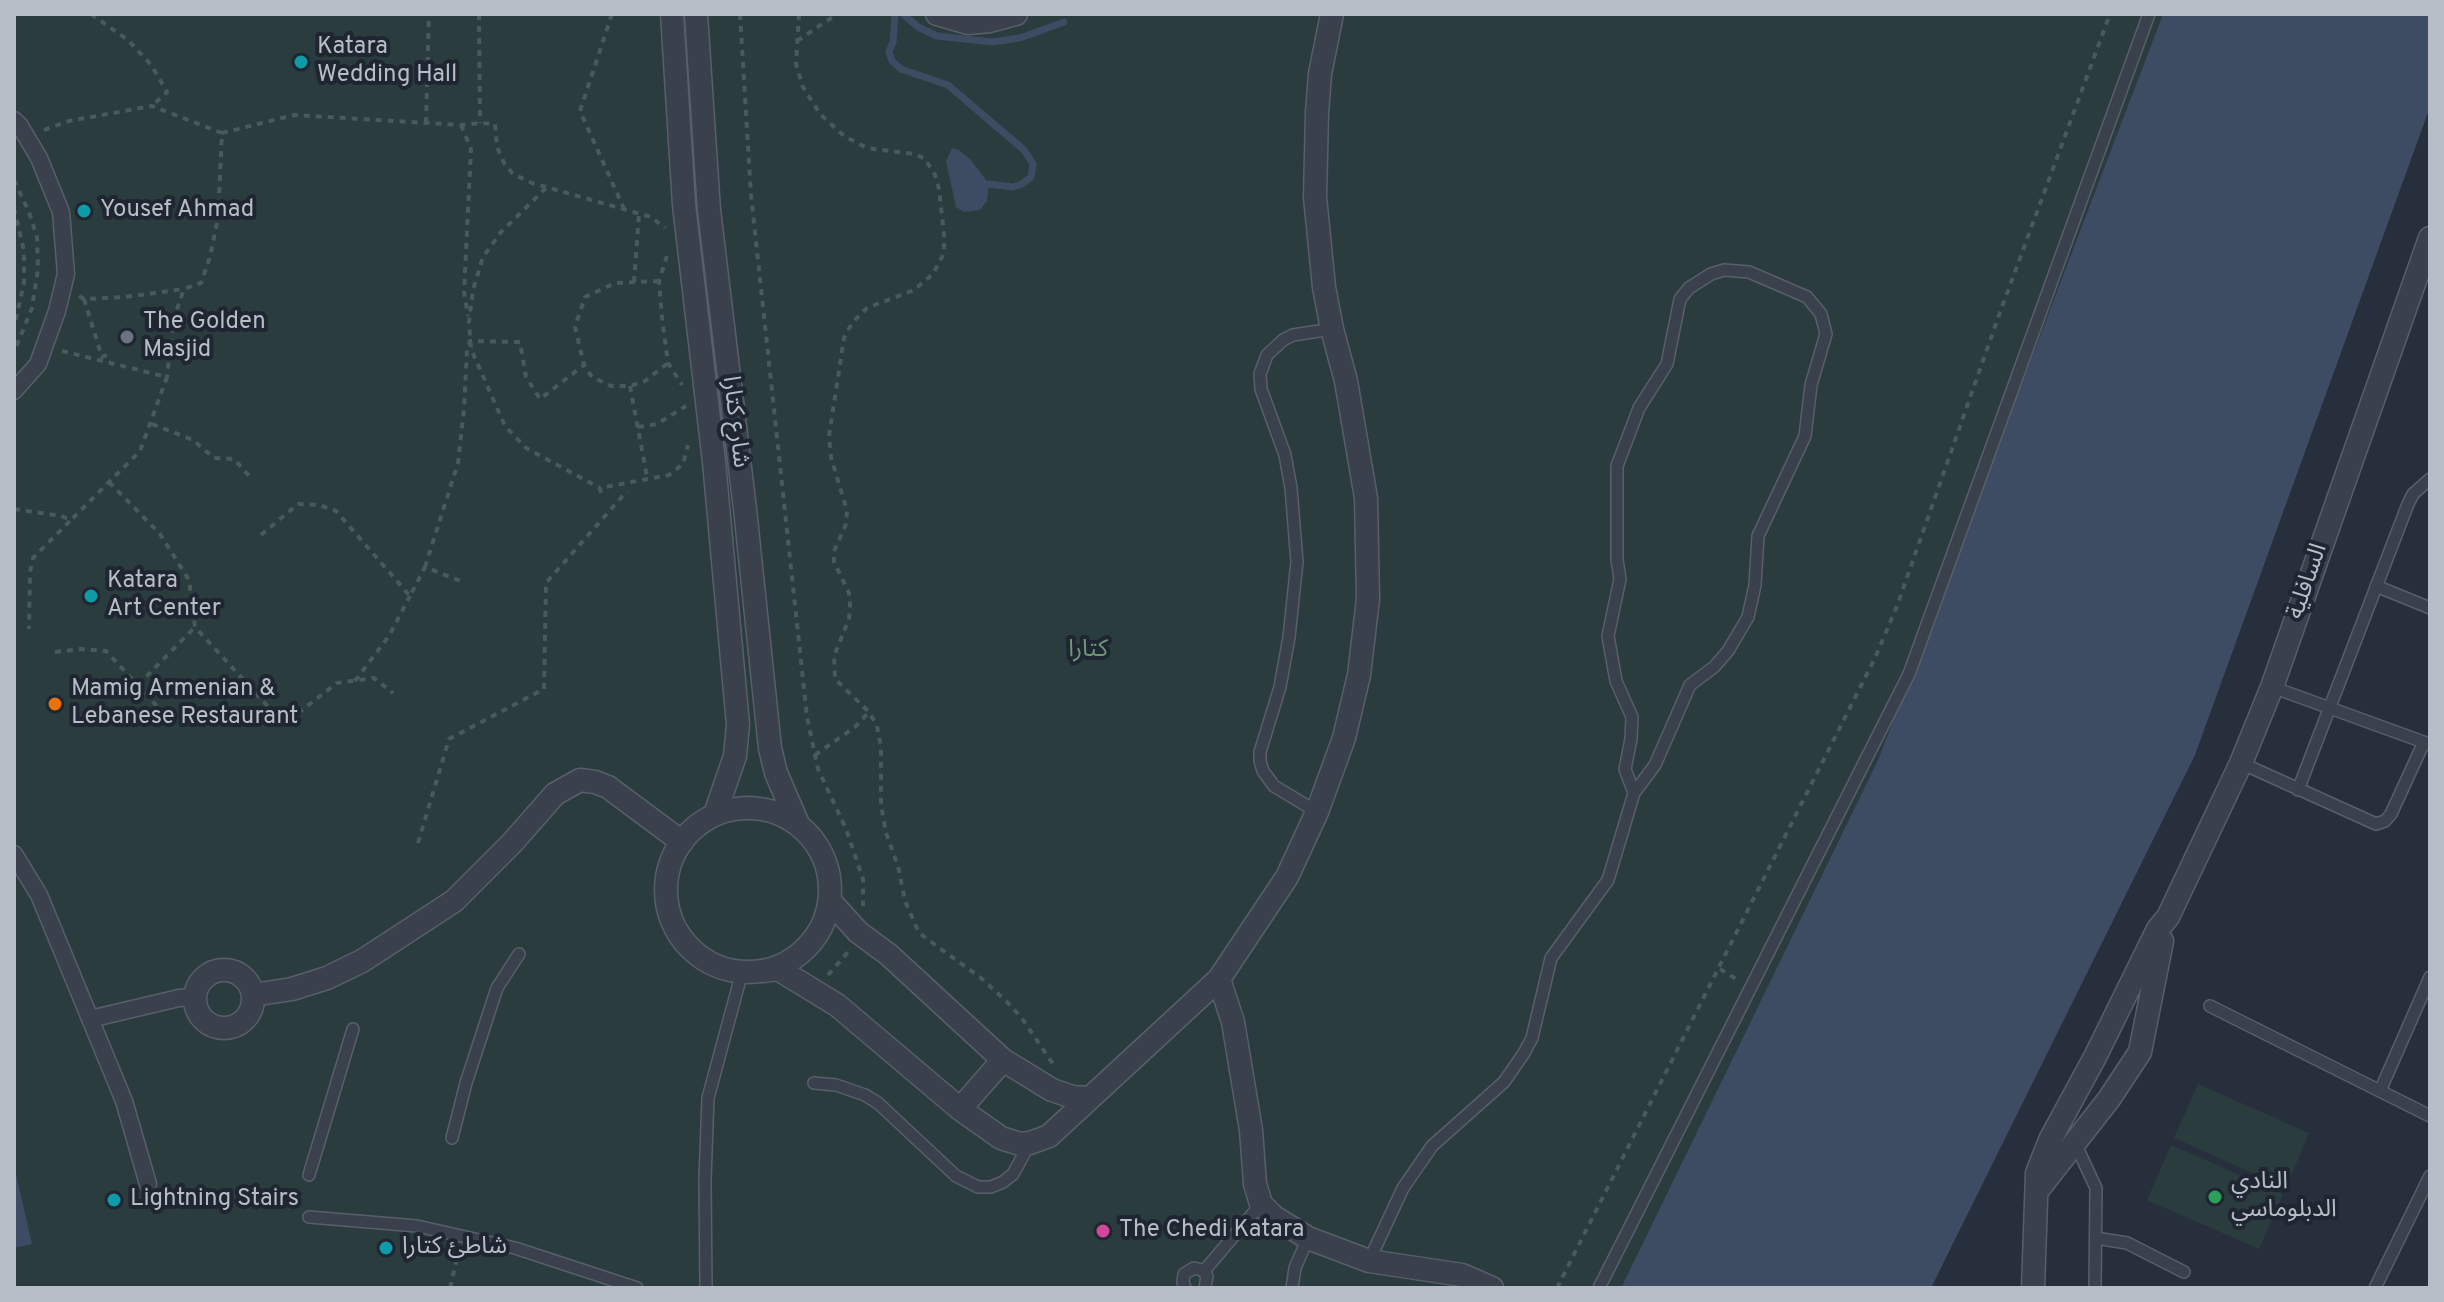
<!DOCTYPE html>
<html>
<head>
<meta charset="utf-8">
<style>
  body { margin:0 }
  #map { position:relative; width:2444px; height:1302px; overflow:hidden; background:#272f3c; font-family:Overpass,sans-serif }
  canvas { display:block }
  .frame { position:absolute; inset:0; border:16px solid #b6bdc7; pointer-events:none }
</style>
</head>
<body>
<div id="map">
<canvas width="2444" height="1302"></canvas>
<div class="frame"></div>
</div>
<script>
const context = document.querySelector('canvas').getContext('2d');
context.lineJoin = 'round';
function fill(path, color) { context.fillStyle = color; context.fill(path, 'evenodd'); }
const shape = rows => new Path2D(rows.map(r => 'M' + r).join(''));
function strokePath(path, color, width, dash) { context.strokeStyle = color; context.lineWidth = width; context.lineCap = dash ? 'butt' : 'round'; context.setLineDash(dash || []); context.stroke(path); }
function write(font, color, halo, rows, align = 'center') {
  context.font = font + ' Overpass,"Noto Sans Arabic",sans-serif'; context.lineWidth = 8; context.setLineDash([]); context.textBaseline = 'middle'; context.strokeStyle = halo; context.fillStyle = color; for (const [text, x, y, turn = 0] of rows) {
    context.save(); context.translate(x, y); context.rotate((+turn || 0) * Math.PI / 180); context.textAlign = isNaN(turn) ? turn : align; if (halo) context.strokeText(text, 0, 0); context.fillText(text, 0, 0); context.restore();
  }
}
fill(shape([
  [14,14,2163,14,1878,760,1621,1288,14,1288],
  [2198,1084,2309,1133,2286,1188,2174,1138],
  [2171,1145,2283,1194,2259,1249,2147,1200]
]), '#2a3c3e');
fill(shape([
  [2163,14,2430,14,2430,107,2195,755,1931,1288,1621,1288,1878,760],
  [952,148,959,150,970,159,989,184,987,201,980,210,964,212,956,207,946,161],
  [14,1165,32,1244,14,1248]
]), '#3e4c63');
strokePath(shape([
  [895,14,893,42,889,52,892,61,901,69,948,85,1024,150,1033,164,1031,177,1022,184,1013,187,989,184],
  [903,14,918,27,937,36,992,42,1020,38,1064,22]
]), '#3e4c63', 7);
const service = shape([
  [2376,586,2430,608],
  [2272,687,2429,744],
  [2241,763,2376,824,2385,821,2391,814,2424,742],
  [2298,790,2408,504,2413,494,2430,479],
  [1317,812,1274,786,1263,771,1260,761,1260,752,1280,687,1289,637,1297,562,1291,488,1285,455,1261,389,1260,374,1267,355,1283,340,1293,335,1332,329],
  [2210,1006,2430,1116],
  [814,1083,836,1085,865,1095,878,1103,956,1176,978,1187,991,1187,1003,1182,1013,1174,1030,1143],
  [2380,1091,2430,977],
  [452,1138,466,1083,497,988,519,954],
  [2075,1143,2096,1188,2095,1288],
  [309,1175,353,1029],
  [309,1217,417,1226,515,1248,637,1288],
  [2096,1238,2127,1243,2184,1272],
  [1369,1261,1403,1188,1432,1146,1504,1082,1524,1053,1532,1038,1551,958,1608,880,1634,793,1655,765,1690,685,1714,667,1728,651,1748,617,1755,585,1758,536,1805,436,1811,385,1826,334,1821,314,1807,297,1749,272,1724,270,1711,274,1689,288,1680,299,1667,364,1639,408,1617,466,1617,560,1620,579,1608,636,1616,681,1632,717,1631,739,1625,769,1634,793],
  [1204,1271,1261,1204],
  [706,1288,705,1179,708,1098,742,972],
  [1185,1288,1183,1282,1184,1274,1194,1268,1202,1270,1207,1276,1205,1288],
  [1292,1288,1295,1268,1308,1238],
  [1599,1288,1909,674,2149,14],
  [2375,1288,2430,1176]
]);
const pedestrian = shape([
  [14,120,20,126,39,158,61,212,66,274,57,311,38,364,14,391],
  [14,854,39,895,124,1101,148,1184],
  [90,1019,179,998,195,997]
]);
const minor = shape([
  [672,14,684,205,714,462,738,725,735,756,715,814],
  [696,14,709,210,745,509,770,748,776,773,798,824],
  [937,14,968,23,990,21,1016,14],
  '666 890a82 82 0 1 1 164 0a82 82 0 1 1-164 0Z',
  [830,901,858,932,889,955,1003,1060,1052,1090,1073,1097,1089,1098],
  '195 999a29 29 0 1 1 58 0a29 29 0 1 1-58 0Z',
  [764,971,778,969,837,1005,960,1109,1001,1138,1020,1144,1030,1143,1049,1136,1219,979,1287,877,1317,812,1344,738,1359,675,1368,599,1366,498,1346,381,1332,329,1324,287,1315,197,1317,113,1320,74,1332,14],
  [1219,979,1233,1022,1251,1130,1255,1184,1261,1204,1274,1217,1308,1238,1369,1261,1462,1275,1492,1288],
  [253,995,292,989,327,978,362,961,454,901,512,843,555,794,580,780,595,782,608,787,682,842],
  [960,1109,1003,1060],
  [2037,1191,2109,1099,2140,1052,2162,941],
  [2033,1288,2037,1173,2050,1140,2095,1057,2158,929,2168,917,2241,763,2272,687,2430,238]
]);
strokePath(service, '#585f6a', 14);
strokePath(pedestrian, '#585f6a', 19);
strokePath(minor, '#585f6a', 25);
strokePath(shape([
  [91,14,128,40,152,66,167,92,153,105],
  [479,14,480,123],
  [612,14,580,111,625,211],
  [740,14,751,195,807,717,818,769,846,829,863,879,863,906],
  [799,14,796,64,803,87,820,114,844,136,867,148,915,154,925,159,935,175,939,189,944,235,944,253,933,274,914,290,867,308,852,323,844,338,829,436,831,457,847,511,846,524,834,551,834,562,849,593,850,606,849,619,834,656,835,679,869,712,877,726,881,747,881,805,886,833,898,866,905,901,919,933,981,978,1007,1002,1021,1017,1053,1064],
  [797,41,837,14],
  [426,123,429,14],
  [461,125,471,149,464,292,468,316],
  [44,130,69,121,152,106,222,133,218,218,210,257,201,283,184,289,173,321,167,377],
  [222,133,294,115,461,125,480,123,495,124,497,147,504,163,513,174,532,183,651,217,665,228],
  [14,180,29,212,37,237,38,269,32,308,14,352],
  [546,188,501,232,483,257,473,290,469,322,471,349,505,426,526,448,600,488],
  [14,208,24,251,24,283,14,327],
  [667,256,659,281,662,318,668,363,682,385],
  [659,281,615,283,585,297,575,327,584,365,592,377,611,386,630,386,645,381,668,363],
  [634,282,639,214],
  [79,296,84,299,125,297,184,289],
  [84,299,102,357,109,354],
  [62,351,167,377,140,451,71,520],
  [630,386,647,477],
  [152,424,193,440,214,458,234,459,251,478],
  [638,427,657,424,686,406],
  [109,482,160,534,189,580,195,627,284,724,337,683,374,678,393,693],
  [601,493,600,488,669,475,683,464,688,445],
  [14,509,61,516,71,520,33,558,30,572,29,629],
  [261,535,298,504,319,505,336,511,410,596,425,567,463,582],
  [425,567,458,463,464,409,467,350,470,341,520,342,526,377,540,399,584,365],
  [55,652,82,649,106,651,168,718],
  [355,681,389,636,410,596],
  [138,685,195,627],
  [815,755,855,727,869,712],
  [418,843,449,739,544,689,546,583,627,491],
  [1720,969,1738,980],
  [828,975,848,952],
  [450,1288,459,1250],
  [1557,1288,1875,658,1897,606,1999,315,2110,14]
]), '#49595c', 4, [6, 6]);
strokePath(service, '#3a414c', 11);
strokePath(pedestrian, '#3a414c', 16);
strokePath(minor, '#3a414c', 22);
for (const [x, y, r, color] of [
  [301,62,8,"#0f9aa8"],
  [84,211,8,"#0f9aa8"],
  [127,337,8,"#6b7280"],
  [91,596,8,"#0f9aa8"],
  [55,704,8,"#e8710a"],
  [2215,1197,8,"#2e9e5b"],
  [114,1200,8,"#0f9aa8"],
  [1103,1231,8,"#d1479c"],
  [386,1248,8,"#0f9aa8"]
]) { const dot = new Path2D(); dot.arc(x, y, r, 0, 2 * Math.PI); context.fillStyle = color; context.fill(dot); strokePath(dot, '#1f2631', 3); }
write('24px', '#b6bdc7', '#1f2631', [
  ["Katara",317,48],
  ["Wedding Hall",317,76],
  ["Yousef Ahmad",100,211],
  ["The Golden",143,323],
  ["Masjid",143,351],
  ["Katara",107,582],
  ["Art Center",107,610],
  ["Mamig Armenian &",71,690],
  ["Lebanese Restaurant",71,718],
  ["النادي",2231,1183],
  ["الدبلوماسي",2231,1211],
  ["Lightning Stairs",130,1200],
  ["The Chedi Katara",1119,1231],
  ["شاطئ كتارا",402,1248]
], 'left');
write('24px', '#b6bdc7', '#1f2631', [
  ["شارع كتارا",734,422,83],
  ["السافلية",2309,582,-71]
]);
write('24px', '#70967a', '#1f2631', [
  ["كتارا",1088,651]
]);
</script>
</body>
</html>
